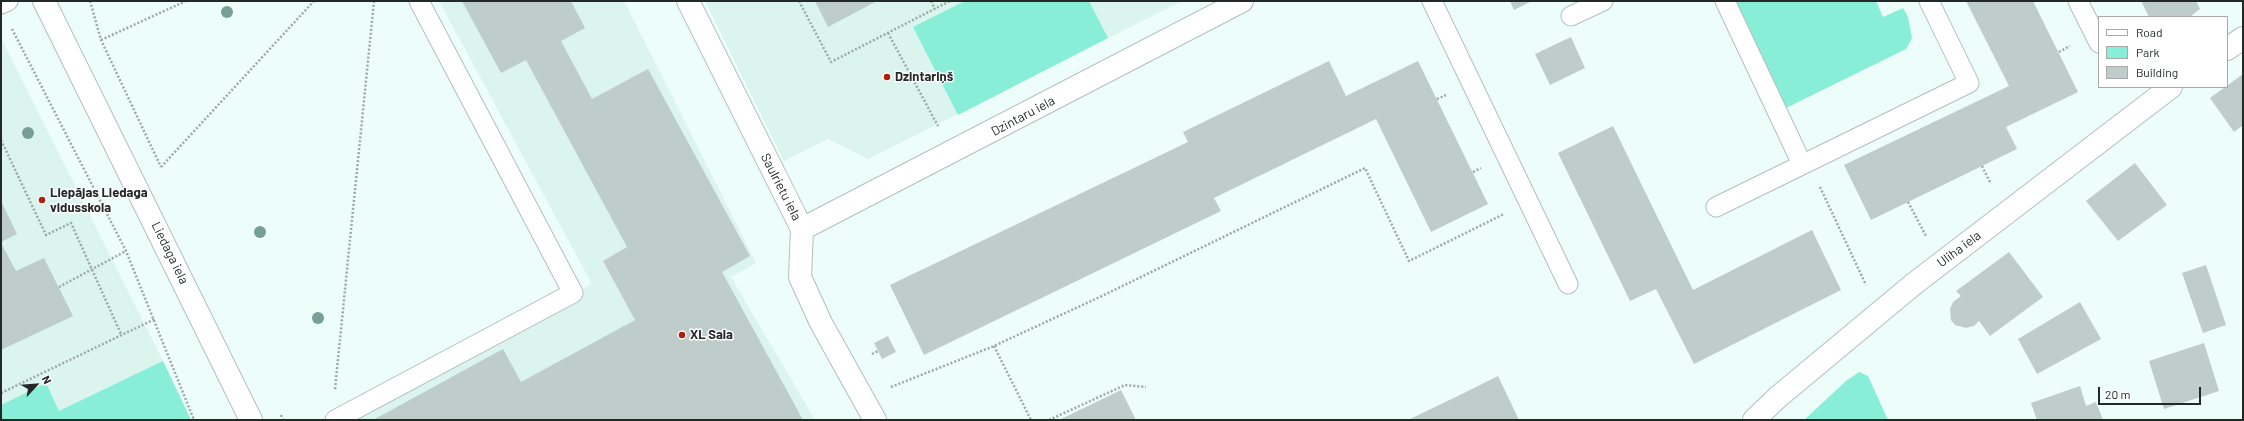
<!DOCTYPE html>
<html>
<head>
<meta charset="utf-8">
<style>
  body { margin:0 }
  #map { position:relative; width:2244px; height:421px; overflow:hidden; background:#edfdf9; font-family:Barlow,sans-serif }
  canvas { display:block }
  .frame { position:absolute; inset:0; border:2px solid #232927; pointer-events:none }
  .legend { position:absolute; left:2098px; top:16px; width:130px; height:72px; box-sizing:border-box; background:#fff; border:1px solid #a7a9a9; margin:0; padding:5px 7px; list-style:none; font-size:12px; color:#232927 }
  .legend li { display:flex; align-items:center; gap:8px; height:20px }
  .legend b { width:20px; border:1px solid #a7a9a9 }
  .north { position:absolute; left:16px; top:365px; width:40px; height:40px; -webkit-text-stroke:3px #fff; paint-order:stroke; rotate:64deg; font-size:11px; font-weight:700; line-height:16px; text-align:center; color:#232927 }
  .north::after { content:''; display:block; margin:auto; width:14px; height:18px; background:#232927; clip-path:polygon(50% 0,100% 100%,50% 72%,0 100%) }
  .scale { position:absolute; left:2098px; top:387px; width:103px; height:18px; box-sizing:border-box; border:2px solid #232927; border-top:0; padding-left:5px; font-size:12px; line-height:14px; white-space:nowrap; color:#232927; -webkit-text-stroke:3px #fff; paint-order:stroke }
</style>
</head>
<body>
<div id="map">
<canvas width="2244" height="421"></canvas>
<div class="frame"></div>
<ul class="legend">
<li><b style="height:5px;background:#fff"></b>Road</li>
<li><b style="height:11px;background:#88eed8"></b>Park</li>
<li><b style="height:11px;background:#becdc9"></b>Building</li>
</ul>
<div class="north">N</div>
<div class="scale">20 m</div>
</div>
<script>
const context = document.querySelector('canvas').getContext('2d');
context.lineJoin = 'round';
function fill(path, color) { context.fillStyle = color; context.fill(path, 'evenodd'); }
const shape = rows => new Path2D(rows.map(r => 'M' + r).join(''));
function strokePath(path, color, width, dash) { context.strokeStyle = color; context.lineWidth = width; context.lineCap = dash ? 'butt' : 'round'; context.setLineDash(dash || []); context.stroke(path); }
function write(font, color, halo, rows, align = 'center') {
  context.font = font + ' Barlow,sans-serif'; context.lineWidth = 3; context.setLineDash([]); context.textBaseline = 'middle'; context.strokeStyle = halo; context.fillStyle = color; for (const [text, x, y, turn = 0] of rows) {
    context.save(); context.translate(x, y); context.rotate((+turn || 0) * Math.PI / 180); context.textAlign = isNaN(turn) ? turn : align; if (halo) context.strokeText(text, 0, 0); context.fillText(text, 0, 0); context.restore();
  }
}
fill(shape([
  [439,1,624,1,756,263,731,277,815,420,349,420,348,417,592,284],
  [705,1,1182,1,868,159,828,139,784,161],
  [1,38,163,361,191,420,1,420]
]), '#dbf4ee');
fill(shape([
  [965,1,1089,1,1108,38,958,115,913,27],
  [1734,1,1876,1,1883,17,1903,8,1908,17,1912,38,1906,49,1784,109],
  [163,361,191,420,1,420,1,405,46,383,59,411],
  [1859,372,1868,376,1888,420,1804,420,1846,381]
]), '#88eed8');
fill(shape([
  [462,1,571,1,585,28,561,41,592,99,648,69,750,256,722,272,803,420,373,420,503,349,521,382,635,320,603,261,627,247,526,60,501,73],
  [815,1,877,1,828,27],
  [1510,1,1532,1,1514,10],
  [1966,1,2033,1,2078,92,2006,127,2017,149,1871,220,1844,165,2009,86],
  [2141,1,2196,1,2200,9,2190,17,2149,17],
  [1571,37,1585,68,1550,85,1535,54],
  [1329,61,1346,96,1418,61,1488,204,1431,232,1376,119,1214,198,1221,211,924,355,890,285,1188,142,1183,132],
  [2243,74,2243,125,2234,132,2210,98],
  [1613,126,1693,290,1812,230,1841,290,1694,364,1656,289,1630,301,1558,153],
  [2135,163,2167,205,2118,241,2086,201],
  [1,201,17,234,1,242],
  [1,243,16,271,44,258,73,316,1,350],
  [2009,252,2043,297,1990,336,1979,321,1974,326,1966,328,1955,325,1951,320,1950,309,1953,302,1961,296,1956,291],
  [2206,265,2226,325,2203,333,2182,273],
  [2080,302,2101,339,2037,374,2018,339],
  [888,336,896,352,882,359,874,343],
  [2204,343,2219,391,2164,409,2149,361],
  [1498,376,1519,420,1408,420,1466,392],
  [2080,386,2086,406,2096,402,2103,420,2037,420,2031,403],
  [1121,390,1136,420,1059,420]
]), '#becdc9');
const lane = shape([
  [1432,1,1568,284],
  [1725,1,1802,164],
  [2078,1,2099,43],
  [1,4,8,1],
  [1571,16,1603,1],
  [1716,207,1969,83,1929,1],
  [335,420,573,293,419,1]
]);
const street = shape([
  [44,1,251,420],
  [688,1,802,229,800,277,821,323,875,420],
  [802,229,1242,1]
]);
const secondary = shape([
  [2227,49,2243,38],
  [1754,420,1778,397,1915,283,2171,87]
]);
strokePath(lane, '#b1c0bc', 21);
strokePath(street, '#b1c0bc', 24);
strokePath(secondary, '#b1c0bc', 24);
strokePath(shape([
  [90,1,101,40,161,167],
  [799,1,831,62,950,1],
  [931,1,935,9],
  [12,29,126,251,194,420],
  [888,33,938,126],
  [101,40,186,1],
  [2059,52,2070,46],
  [1437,99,1446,95],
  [1,140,46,235,71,223,121,334],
  [1982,166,1991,184],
  [161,167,314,1],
  [1473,172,1481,168],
  [1820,187,1866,285],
  [1908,202,1926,236],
  [59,287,126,251],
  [994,346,1031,420],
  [872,354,878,351],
  [891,387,994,346,1102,296,1365,168,1409,261,1504,214],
  [335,389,374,1],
  [1,393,155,319],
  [281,415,283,420],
  [1049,420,1125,385,1146,387]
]), '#9da9a6', 2.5, [2, 2]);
strokePath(lane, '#fff', 19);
strokePath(street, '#fff', 22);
strokePath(secondary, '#fff', 22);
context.fillStyle = '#779f97';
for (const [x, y] of [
  [227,12],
  [28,133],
  [260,232],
  [318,318]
]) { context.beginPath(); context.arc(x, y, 6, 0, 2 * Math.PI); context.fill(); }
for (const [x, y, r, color] of [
  [887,77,4,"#ae1f10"],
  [42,200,4,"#ae1f10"],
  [682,335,4,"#ae1f10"]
]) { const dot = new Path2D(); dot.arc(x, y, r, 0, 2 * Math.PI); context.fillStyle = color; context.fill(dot); strokePath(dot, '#fff', 1.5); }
write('bold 13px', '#232927', '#fff', [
  ["Dzintariņš",895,77],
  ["Liepājas Liedaga",50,193],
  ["vidusskola",50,208],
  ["XL Sala",690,335]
], 'left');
write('13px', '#232927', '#fff', [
  ["Dzintaru iela",1023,116,-28],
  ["Saulrietu iela",781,187,63],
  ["Uliha iela",1959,249,-37],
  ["Liedaga iela",170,253,64]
]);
</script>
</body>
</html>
